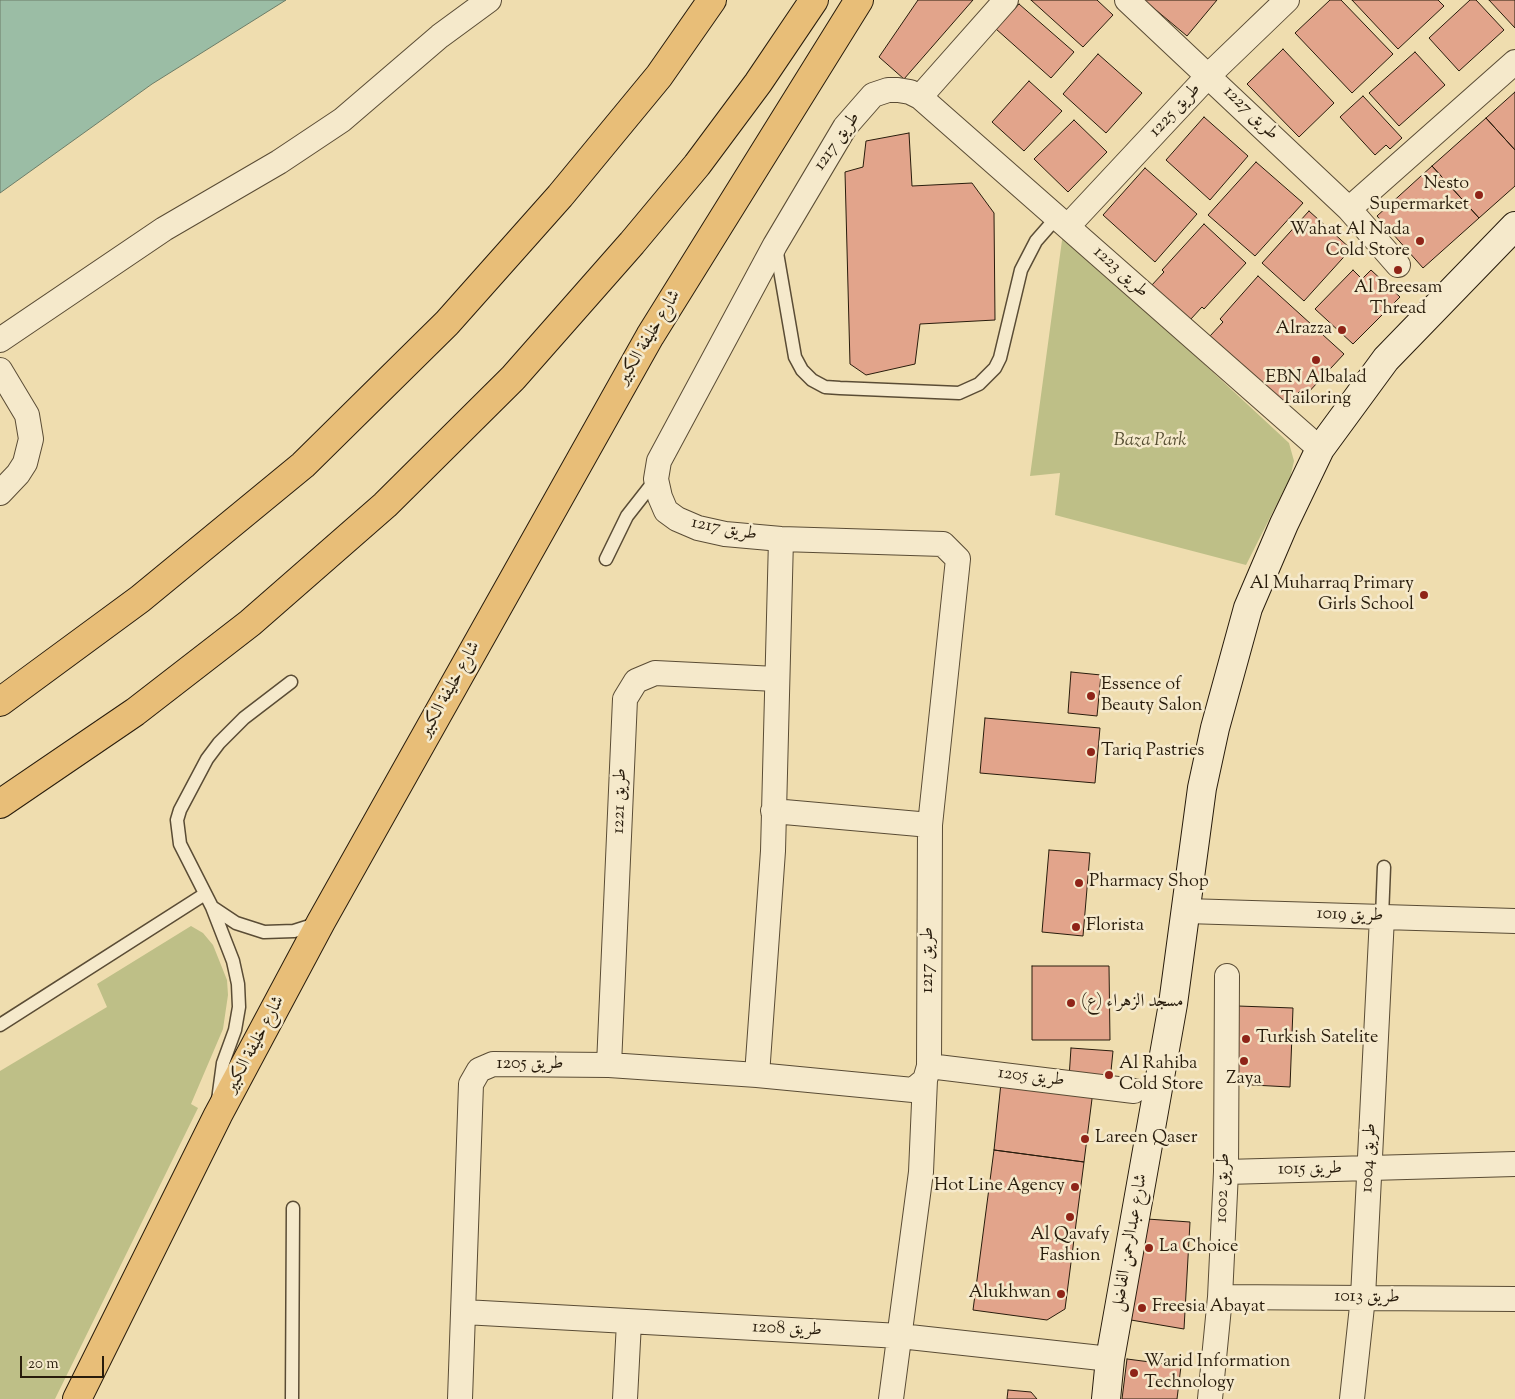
<!DOCTYPE html>
<html>
<head>
<meta charset="utf-8">
<style>
  body { margin:0 }
  #map { position:relative; width:1515px; height:1399px; overflow:hidden; background:#efddaf; font-family:"Sorts Mill Goudy",serif }
  canvas { display:block }
  .scale { position:absolute; left:20px; top:1356px; width:84px; height:22px; box-sizing:border-box; border:2px solid #281c0c; border-top:0; padding-left:6px; font-size:15px; line-height:18px; white-space:nowrap; color:#281c0c; -webkit-text-stroke:4px #f5e9cb; paint-order:stroke }
</style>
</head>
<body>
<div id="map">
<canvas width="1515" height="1399"></canvas>
<div class="scale">20 m</div>
</div>
<script>
const context = document.querySelector('canvas').getContext('2d');
context.lineJoin = 'round';
function fill(path, color) { context.fillStyle = color; context.fill(path, 'evenodd'); }
const shape = rows => new Path2D(rows.map(r => 'M' + r).join(''));
function strokePath(path, color, width, dash) { context.strokeStyle = color; context.lineWidth = width; context.lineCap = dash ? 'butt' : 'round'; context.setLineDash(dash || []); context.stroke(path); }
function write(font, color, halo, rows, align = 'center') {
  context.font = font + ' "Sorts Mill Goudy",Amiri,serif'; context.lineWidth = 5; context.setLineDash([]); context.textBaseline = 'middle'; context.strokeStyle = halo; context.fillStyle = color; for (const [text, x, y, turn = 0] of rows) {
    context.save(); context.translate(x, y); context.rotate((+turn || 0) * Math.PI / 180); context.textAlign = isNaN(turn) ? turn : align; if (halo) context.strokeText(text, 0, 0); context.fillText(text, 0, 0); context.restore();
  }
}
fill(shape([
  [1063,233,1289,443,1294,461,1290,478,1246,565,1055,515,1060,473,1030,476],
  [191,926,203,933,213,945,227,980,228,995,223,1029,191,1104,198,1108,55,1399,0,1399,0,1071,107,1007,97,984]
]), '#bebf87');
const water = shape([
  [0,0,286,0,152,84,0,193,0,0]
]);
fill(water, '#9bbda5');
strokePath(water, '#6d7d68', 1);
const building = shape([
  [918,0,973,0,904,79,879,57,918,0],
  [1031,0,1097,0,1113,15,1083,47,1031,0],
  [1144,0,1217,0,1187,36,1144,0],
  [1330,0,1341,0,1393,54,1352,93,1295,33,1330,0],
  [1352,0,1438,0,1444,6,1398,49,1352,0],
  [1470,0,1476,0,1504,30,1459,71,1429,38,1470,0],
  [1489,0,1515,0,1515,28,1489,0],
  [1019,4,1074,52,1051,78,996,29,1019,4],
  [1283,49,1334,103,1299,137,1247,84,1283,49],
  [1415,52,1445,85,1399,126,1369,93,1415,52],
  [1098,54,1142,93,1106,133,1063,94,1098,54],
  [1029,81,1062,111,1024,151,992,122,1029,81],
  [1515,92,1515,150,1486,118,1515,92],
  [1363,96,1402,138,1390,149,1386,145,1375,155,1340,117,1363,96],
  [1204,117,1248,156,1210,200,1166,160,1204,117],
  [1486,118,1515,150,1515,186,1479,218,1432,166,1486,118],
  [1074,120,1107,152,1068,192,1034,159,1074,120],
  [909,133,912,186,972,183,994,213,995,320,920,324,915,364,866,375,850,364,845,172,863,167,866,141,909,133],
  [1256,162,1303,203,1255,256,1208,215,1256,162],
  [1432,166,1479,218,1423,268,1377,216,1432,166],
  [1145,168,1197,214,1155,262,1103,215,1145,168],
  [1309,211,1351,249,1304,301,1262,263,1309,211],
  [1204,224,1246,263,1204,309,1202,307,1190,320,1151,286,1164,272,1162,270,1204,224],
  [1353,270,1362,279,1371,270,1400,297,1353,344,1315,309,1353,270],
  [1258,276,1344,354,1305,396,1300,391,1288,405,1210,336,1223,322,1220,319,1258,276],
  [1071,672,1101,675,1097,716,1068,713,1071,672],
  [985,718,1100,728,1095,783,980,773,985,718],
  [1049,850,1090,853,1083,936,1042,932,1049,850],
  [1032,966,1109,966,1110,1040,1032,1040,1032,966],
  [1238,1006,1293,1008,1290,1087,1234,1084,1238,1006],
  [1071,1048,1113,1051,1110,1081,1069,1078,1071,1048],
  [1001,1083,1093,1091,1084,1162,994,1150,1001,1083],
  [994,1150,1084,1162,1065,1309,1047,1320,973,1310,994,1150],
  [1147,1219,1190,1222,1184,1329,1131,1320,1147,1219],
  [1127,1359,1181,1366,1177,1399,1122,1399,1127,1359],
  [1008,1390,1031,1392,1037,1399,1007,1399,1008,1390]
]);
fill(building, '#e2a48b');
strokePath(building, '#281c0c', 1);
const lane = shape([
  [776,247,795,357,802,370,812,380,825,387,840,388,959,393,979,384,995,368,1000,358,1021,270,1036,241,1057,217],
  [606,559,627,516,656,479],
  [212,907,236,923,264,932,294,931,316,924],
  [1382,917,1384,867],
  [0,1025,205,894],
  [218,1100,223,1063,235,1030,239,1007,238,984,233,961,212,907,180,844,177,820,180,810,207,759,219,743,244,718,291,682],
  [292,1399,293,1208]
]);
const street = shape([
  [1127,0,1349,209,1398,265],
  [920,97,1006,0],
  [1349,209,1515,62],
  [1068,226,1209,75,1287,0],
  [0,340,164,229,279,162,342,120,440,36,489,0],
  [0,370,27,415,31,439,25,463,18,474,0,493],
  [773,811,930,825],
  [1186,911,1515,921],
  [609,1065,625,699,636,681,655,673,776,679],
  [929,1066,1134,1091],
  [757,1075,773,851,781,539],
  [1226,1172,1515,1164],
  [1220,1297,1515,1299],
  [464,1312,900,1336,1110,1359],
  [460,1399,471,1084,479,1070,493,1064,609,1065,757,1075,913,1090,925,1080,929,1066,930,825,958,559,943,544,781,539,725,534,698,528,677,519,666,511,660,497,656,479,659,461,775,245,845,127,873,95,888,90,898,90,910,92,920,97,1320,449],
  [625,1399,629,1322],
  [891,1399,921,1172,925,1080],
  [1210,1399,1220,1297,1226,1172,1227,976],
  [1352,1399,1363,1297,1382,917]
]);
const secondary = shape([
  [1106,1399,1110,1359,1173,1004,1202,788,1215,728,1248,608,1284,524,1320,449,1386,359,1515,226]
]);
const primary = shape([
  [0,702,140,599,303,465,447,323,560,196,659,76,712,0],
  [0,804,135,712,250,623,385,505,513,378,632,243,697,165,758,83,814,0],
  [77,1399,218,1115,321,922,650,336,859,0]
]);
strokePath(lane, '#5a4c35', 15);
strokePath(street, '#5a4c35', 26);
strokePath(secondary, '#281c0c', 30);
strokePath(primary, '#281c0c', 30);
strokePath(lane, '#f5e9cb', 12);
strokePath(street, '#f5e9cb', 24);
strokePath(secondary, '#f5e9cb', 28);
strokePath(primary, '#e8be78', 28);
for (const [x, y, r, color] of [
  [1479,195,5,"#8f2418"],
  [1420,241,5,"#8f2418"],
  [1398,270,5,"#8f2418"],
  [1342,330,5,"#8f2418"],
  [1316,360,5,"#8f2418"],
  [1424,595,5,"#8f2418"],
  [1091,696,5,"#8f2418"],
  [1091,752,5,"#8f2418"],
  [1079,883,5,"#8f2418"],
  [1076,927,5,"#8f2418"],
  [1071,1003,5,"#8f2418"],
  [1246,1039,5,"#8f2418"],
  [1244,1061,5,"#8f2418"],
  [1109,1075,5,"#8f2418"],
  [1085,1139,5,"#8f2418"],
  [1075,1187,5,"#8f2418"],
  [1070,1217,5,"#8f2418"],
  [1149,1248,5,"#8f2418"],
  [1061,1294,5,"#8f2418"],
  [1142,1308,5,"#8f2418"],
  [1134,1373,5,"#8f2418"]
]) { const dot = new Path2D(); dot.arc(x, y, r, 0, 2 * Math.PI); context.fillStyle = color; context.fill(dot); strokePath(dot, '#f5e9cb', 2); }
write('18px', '#281c0c', '#f5e9cb', [
  ["طريق 1225",1176,111,-47],
  ["طريق 1227",1250,114,44],
  ["طريق 1217",838,142,-55],
  ["طريق 1223",1120,273,42],
  ["شارع خليفة الكبير",650,338,-59],
  ["طريق 1217",724,530,11],
  ["شارع خليفة الكبير",451,690,-61],
  ["طريق 1221",621,801,-88],
  ["طريق 1019",1350,916,2],
  ["طريق 1217",929,960,-90],
  ["شارع خليفة الكبير",256,1045,-62],
  ["طريق 1205",530,1065],
  ["طريق 1205",1031,1078,7],
  ["طريق 1004",1370,1158,-87],
  ["طريق 1015",1310,1170,-1],
  ["طريق 1002",1224,1188,-88],
  ["شارع عبدالرحمن الفاضل",1131,1243,-80],
  ["طريق 1013",1367,1298,1],
  ["طريق 1208",787,1330,3]
]);
write('18px', '#281c0c', '#f5e9cb', [
  ["Nesto",1469,185,"right"],
  ["Supermarket",1469,206,"right"],
  ["Wahat Al Nada",1410,231,"right"],
  ["Cold Store",1410,252,"right"],
  ["Al Breesam",1398,289,"center"],
  ["Thread",1398,310,"center"],
  ["Alrazza",1332,330,"right"],
  ["EBN Albalad",1316,379,"center"],
  ["Tailoring",1316,400,"center"],
  ["Al Muharraq Primary",1414,585,"right"],
  ["Girls School",1414,606,"right"],
  ["Essence of",1101,686],
  ["Beauty Salon",1101,707],
  ["Tariq Pastries",1101,752],
  ["Pharmacy Shop",1089,883],
  ["Florista",1086,927],
  ["مسجد الزهراء (ع)",1081,1003],
  ["Turkish Satelite",1256,1039],
  ["Al Rahiba",1119,1065],
  ["Cold Store",1119,1086],
  ["Zaya",1244,1080,"center"],
  ["Lareen Qaser",1095,1139],
  ["Hot Line Agency",1065,1187,"right"],
  ["Al Qavafy",1070,1236,"center"],
  ["Fashion",1070,1257,"center"],
  ["La Choice",1159,1248],
  ["Alukhwan",1051,1294,"right"],
  ["Freesia Abayat",1152,1308],
  ["Warid Information",1144,1363],
  ["Technology",1144,1384]
], 'left');
write('italic 18px', '#554d31', '#f5e9cb', [
  ["Baza Park",1150,442]
]);
</script>
</body>
</html>
